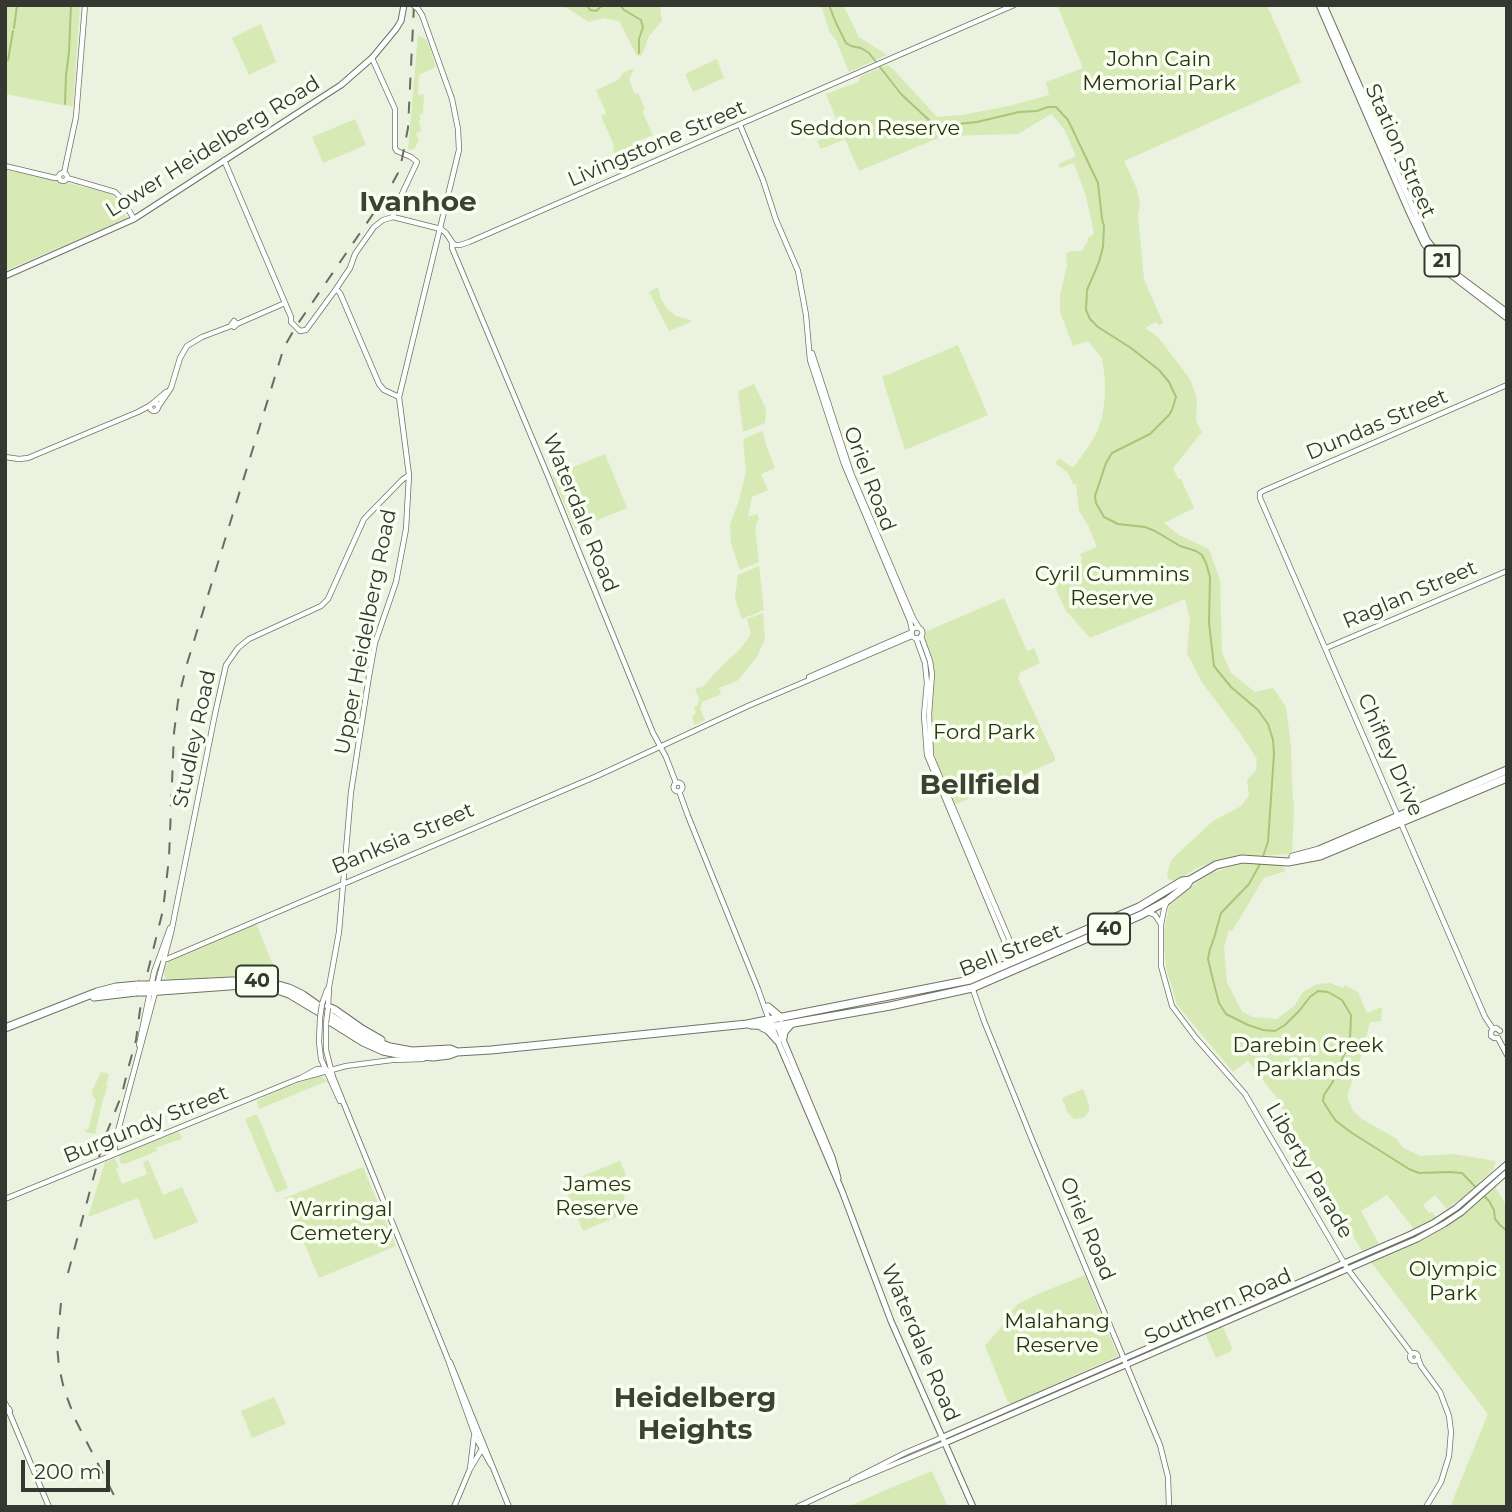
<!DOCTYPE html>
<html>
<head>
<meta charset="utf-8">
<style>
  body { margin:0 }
  #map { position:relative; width:1512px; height:1512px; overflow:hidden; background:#ebf2df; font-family:Montserrat,sans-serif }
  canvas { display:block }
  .frame { position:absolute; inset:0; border:7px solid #353830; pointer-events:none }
  .scale { position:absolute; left:21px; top:1460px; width:89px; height:32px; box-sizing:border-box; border:4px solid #353830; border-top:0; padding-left:9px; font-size:21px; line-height:24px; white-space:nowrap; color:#353830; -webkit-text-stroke:5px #f9fff0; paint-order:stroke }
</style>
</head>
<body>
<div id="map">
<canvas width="1512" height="1512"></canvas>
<div class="frame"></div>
<div class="scale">200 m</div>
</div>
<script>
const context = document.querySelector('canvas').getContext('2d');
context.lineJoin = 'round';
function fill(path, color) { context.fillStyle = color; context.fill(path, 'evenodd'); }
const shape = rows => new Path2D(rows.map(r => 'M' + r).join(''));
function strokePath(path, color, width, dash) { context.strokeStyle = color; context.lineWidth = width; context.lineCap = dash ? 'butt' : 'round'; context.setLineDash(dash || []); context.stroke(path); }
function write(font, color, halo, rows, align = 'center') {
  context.font = font + ' Montserrat,sans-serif'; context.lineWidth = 7; context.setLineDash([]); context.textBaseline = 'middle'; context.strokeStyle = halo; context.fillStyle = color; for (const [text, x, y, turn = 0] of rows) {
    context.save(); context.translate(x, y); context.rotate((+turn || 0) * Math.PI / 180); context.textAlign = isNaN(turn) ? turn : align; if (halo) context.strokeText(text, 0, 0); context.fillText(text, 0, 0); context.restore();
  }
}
fill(shape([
  [5,5,80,5,73,107,5,94],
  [562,5,660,5,662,21,649,36,642,55,637,56,619,21,604,18,589,22],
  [821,5,843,5,859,37,887,55,849,72,836,40,830,33],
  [1057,5,1267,5,1301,82,1124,161,1137,189,1140,204,1138,216,1144,279,1163,323,1159,325,1156,322,1145,328,1158,337,1190,379,1197,398,1196,421,1202,432,1173,468,1178,479,1181,479,1194,508,1164,523,1179,535,1209,549,1220,580,1222,652,1231,673,1255,692,1273,688,1286,707,1291,745,1292,786,1294,807,1292,854,1232,857,1199,867,1175,881,1168,879,1167,874,1172,859,1213,821,1241,806,1249,795,1247,780,1256,770,1257,759,1240,733,1201,681,1187,653,1190,620,1185,599,1090,638,1066,611,1053,583,1054,579,1079,568,1082,559,1080,554,1097,547,1088,525,1079,511,1076,484,1073,484,1068,473,1055,463,1059,458,1073,468,1086,450,1096,434,1102,418,1105,397,1105,379,1102,358,1088,341,1073,346,1060,312,1060,296,1067,265,1066,254,1070,251,1083,251,1085,245,1088,242,1088,238,1094,234,1086,196,1074,163,1060,168,1058,164,1076,156,1064,129,1051,114,1018,134,943,136,859,171,845,139,821,149,817,141,841,131,826,94,858,82,861,76,887,65,893,69,937,117,962,115,1009,106,1049,95,1046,82,1083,68],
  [261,24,276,62,249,75,232,38],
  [418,35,427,40,436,67,419,75,418,95,424,94,423,113,419,115,421,120,418,121,422,131,416,133,419,141,414,149,408,150],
  [717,59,724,78,693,92,685,74],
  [634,68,629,80,635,94,638,93,645,109,642,111,653,135,638,141,641,147,622,155,629,169,616,174,613,143,601,116,606,113,596,90,618,80,623,73],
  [355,119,366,145,323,163,312,137],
  [5,170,56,180,111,194,118,201,127,218,5,271],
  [658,287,661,299,667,309,676,316,690,320,691,322,669,331,649,292],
  [958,345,988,415,905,450,882,377],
  [754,384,766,409,765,423,743,432,738,391],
  [763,431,766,445,775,468,761,474,768,490,752,497,748,517,757,514,759,518,755,528,759,562,740,570,731,543,730,524,738,504,746,472,743,439],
  [605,454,627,508,575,529,552,476],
  [759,566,764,610,742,619,735,598,738,575],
  [1004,598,1027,651,1034,648,1040,663,1021,672,1018,678,1055,758,1055,761,956,804,954,804,938,769,932,744,931,660,924,635,927,631],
  [763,613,765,639,757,657,737,681,719,688,721,694,702,702,700,709,705,720,695,725,692,716,696,713,694,707,698,705,699,699,695,689,704,686,715,673,741,648,751,634,747,619],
  [1241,864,1281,865,1286,871,1264,878,1232,931,1229,931,1224,947,1227,982,1242,1012,1253,1017,1277,1019,1295,1005,1303,992,1317,984,1330,983,1343,988,1345,985,1358,992,1367,1013,1382,1007,1381,1021,1370,1022,1361,1057,1347,1096,1353,1111,1362,1119,1397,1139,1402,1147,1420,1156,1454,1154,1496,1161,1493,1170,1467,1194,1447,1209,1435,1195,1423,1205,1429,1213,1432,1212,1436,1217,1414,1229,1387,1195,1361,1211,1379,1244,1362,1251,1327,1191,1276,1097,1248,1061,1233,1072,1177,1005,1166,968,1163,936,1169,906,1192,886,1211,873],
  [256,923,279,980,260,975,171,980,166,979,163,969,168,962],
  [101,1072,109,1074,106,1085,108,1086,103,1099,95,1134,85,1132,85,1129,88,1130,96,1099,93,1097,92,1091],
  [318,1076,322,1077,329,1083,325,1082,259,1109,257,1103,258,1100,279,1090],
  [1083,1089,1089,1104,1089,1112,1083,1118,1074,1119,1068,1113,1062,1098],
  [257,1114,288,1188,276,1193,245,1119],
  [178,1132,182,1137,179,1141,177,1140,156,1148,157,1151,125,1164,120,1163,119,1155],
  [112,1159,115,1159,119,1167,116,1169,122,1184,147,1174,143,1162,148,1160,163,1195,182,1187,198,1222,154,1240,138,1198,88,1217,105,1162],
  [620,1161,632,1190,625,1194,623,1205,626,1213,583,1231,564,1185,565,1183],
  [363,1167,396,1246,319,1278,285,1198],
  [1495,1187,1507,1206,1507,1503,1502,1507,1453,1507,1451,1505,1459,1485,1488,1414,1370,1261,1422,1238,1465,1211],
  [1085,1275,1118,1356,1011,1404,1008,1402,985,1346,1002,1326,1008,1315,1018,1304,1038,1294],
  [1223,1326,1232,1348,1230,1352,1216,1358,1205,1333],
  [274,1397,286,1424,252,1438,241,1411],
  [932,1471,948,1507,848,1507,881,1492]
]), '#d7eab6');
strokePath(shape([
  [587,5,590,10,596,11,603,5],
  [620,5,624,10,641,20,643,27,639,39,639,53],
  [829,5,836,23,846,43,851,46,861,48,869,53,901,94,931,122,938,126,977,122,1019,112,1037,111,1048,107,1056,107,1068,120,1098,183,1102,219,1104,226,1103,247,1099,262,1087,290,1086,310,1090,319,1098,327,1131,348,1159,370,1169,382,1176,397,1172,410,1169,415,1150,434,1112,453,1106,463,1095,496,1096,503,1104,517,1118,524,1145,527,1155,531,1180,546,1196,551,1202,555,1206,563,1210,577,1209,623,1214,666,1231,687,1258,710,1268,724,1273,740,1274,754,1268,842,1262,859],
  [14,28,17,5],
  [8,60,13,31],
  [65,104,66,75,69,52,71,5],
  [1260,864,1249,884,1221,913,1214,938,1210,949,1208,959,1213,980,1219,1003,1226,1014,1248,1025,1263,1030,1275,1031,1285,1025,1299,1011,1310,997,1318,991,1328,992,1342,1000,1351,1015,1350,1041,1332,1083,1324,1095,1323,1101,1331,1114,1336,1121,1352,1133,1409,1169,1419,1173,1449,1172,1462,1173,1489,1201,1494,1210,1495,1219,1500,1225,1507,1231],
  [1506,1507,1507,1506]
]), '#abc478', 2);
const secondary = shape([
  [372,58,395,109,395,148,397,151,411,157,417,162,402,194,395,206,393,217],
  [740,125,763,180,776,220,798,271,806,315,810,360,844,464,910,621,912,630],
  [224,160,291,317,291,322,300,331],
  [5,166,55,178,59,177],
  [64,173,76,117,85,5],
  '59 177a4 4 0 1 1 8 0a4 4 0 1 1-8 0Z',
  [67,178,115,192,122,199,134,219],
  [393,217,441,229,446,233,452,242,452,248,548,476,653,733,666,757,676,783],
  [452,242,455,245,460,245,469,242,1014,5],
  [336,289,340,293,379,384,384,390,399,397],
  [234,321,237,324,234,327,231,325,234,321],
  [237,324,285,303],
  [300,331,306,330,336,289,350,268,355,254,374,227,383,220,393,217],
  [812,353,851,473,913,618,919,628],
  '150 407a4 4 0 1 1 8 0a4 4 0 1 1-8 0Z',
  [152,404,166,392],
  [158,407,171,388,180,358,187,346,202,337,231,326],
  [5,457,19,459,28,458,138,412,151,405],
  '911.5 633a5.5 5.5 0 1 1 11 0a5.5 5.5 0 1 1-11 0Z',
  [921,636,930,661,932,674,929,714,931,756,1018,960],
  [916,638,925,663,927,683,924,715,927,755,1013,962],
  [1326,648,1507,571],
  [809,677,912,632],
  '673.5 787a4.5 4.5 0 1 1 9 0a4.5 4.5 0 1 1-9 0Z',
  [679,791,688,816,758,989,769,1020],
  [1167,901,1164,909,1161,925,1161,966,1172,1006,1196,1038,1245,1094,1347,1268,1412,1354],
  [1147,912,1155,915,1161,924],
  [159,958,167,959,597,776,748,706,912,636],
  [972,987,984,1021,1033,1142,1160,1445,1168,1477,1169,1507],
  [322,1004,327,990,329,987,339,932,351,792,369,676,375,643,396,582,406,529,409,475,399,397,459,150,458,129,452,99,422,15,418,9],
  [328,1007,329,988],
  [320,1018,319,1042,321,1059,340,1101],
  [326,1023,326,1050,333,1077,447,1357,476,1438,491,1465],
  [1493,1029,1485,1017,1260,498,1260,493,1263,491,1507,385],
  [1493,1029,1491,1032,1491,1036,1494,1038,1498,1038],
  [1493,1029,1496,1028,1500,1031],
  [1498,1038,1507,1055],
  [139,1045,154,972,170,928],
  [299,1079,317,1069,326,1069],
  [115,1154,115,1142,171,933,215,714,226,665,238,648,249,639,321,606,328,599,364,519,402,480,409,475],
  [5,1199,298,1079,346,1066,392,1060,423,1059],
  '1410 1357a4 4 0 1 1 8 0a4 4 0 1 1-8 0Z',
  [1418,1358,1421,1366,1440,1392,1449,1416,1451,1432,1449,1456,1441,1482,1426,1507],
  [450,1362,509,1507],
  [5,1403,8,1409],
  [9,1409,10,1411,8,1412,7,1410,9,1409],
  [9,1412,49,1507],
  [470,1469,474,1436],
  [852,1480,905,1453,943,1437],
  [454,1507,470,1469,482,1449],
  [797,1507,842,1486,945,1443]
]);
const primary = shape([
  [1319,5,1409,212,1424,244,1447,272,1507,318],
  [1324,5,1427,240,1452,271,1507,312],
  [5,276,134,219,341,85,372,58,396,29,401,21,404,5],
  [770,1023,842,1191,891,1321,973,1507],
  [777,1025,832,1157,838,1178],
  [943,1437,1411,1234,1433,1223,1456,1208,1507,1164],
  [945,1443,1417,1239,1444,1224,1462,1212,1507,1172]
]);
const highway = shape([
  [1293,857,1319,850,1507,770],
  [148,985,232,981,264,981,289,988,303,995,320,1007],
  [147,992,243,985,265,986,289,994,319,1012],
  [94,997,136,992],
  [328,1007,335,1010,362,1029,381,1040],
  [768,1007,781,1018],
  [329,1015,361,1036,390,1047,412,1051,450,1049,457,1052,491,1050,747,1024,970,980,1139,907,1182,881,1190,880],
  [331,1022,363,1042,383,1051,398,1054,433,1057,449,1055,457,1052],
  [751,1025,777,1026,890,1006,972,988,1141,915,1168,900,1187,885,1190,880,1216,865,1242,859,1288,862,1320,856,1507,778],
  [762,1027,768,1030,777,1040],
  [5,1028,97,992,116,987,138,985],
  [783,1038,784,1032,791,1024]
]);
strokePath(secondary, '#6e7464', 6);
strokePath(primary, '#6e7464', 7);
strokePath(highway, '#6e7464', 9);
strokePath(secondary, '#fff', 4.5);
strokePath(primary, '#fff', 5);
strokePath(highway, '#fff', 7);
strokePath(shape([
  [68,1273,103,1142,122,1094,128,1069,136,1040,142,995,163,910,169,858,174,733,178,701,186,667,284,347,297,325,386,195,398,173,402,159,408,128,414,5],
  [61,1303,57,1345,59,1367,64,1389,75,1419,120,1507]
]), '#686c61', 2, [12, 12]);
const secondaryBridge = shape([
  [413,5,418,9],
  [320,1018,322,1004],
  [326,1023,328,1008]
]);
const highwayBridge = shape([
  [138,985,148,985],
  [136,992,147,992]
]);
strokePath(secondaryBridge, '#6e7464', 6, []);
strokePath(highwayBridge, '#6e7464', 9, []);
strokePath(secondaryBridge, '#fff', 4.5);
strokePath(highwayBridge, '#fff', 7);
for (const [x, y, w] of [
  [1442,261,35],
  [1109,929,42],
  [257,981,42]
]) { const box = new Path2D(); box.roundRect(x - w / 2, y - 15.5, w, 31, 5); context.fillStyle = '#f9fff0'; context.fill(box); strokePath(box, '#353830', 2); }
write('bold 19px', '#353830', null, [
  ["21",1442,261],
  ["40",1109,929],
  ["40",257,981]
]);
write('21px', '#293312', '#f9fff0', [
  ["John Cain",1159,60],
  ["Memorial Park",1159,84],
  ["Seddon Reserve",875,129],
  ["Cyril Cummins",1112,575],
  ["Reserve",1112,599],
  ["Ford Park",984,733],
  ["Darebin Creek",1308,1046],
  ["Parklands",1308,1070],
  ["James",597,1185],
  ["Reserve",597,1209],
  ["Warringal",341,1210],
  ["Cemetery",341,1234],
  ["Olympic",1453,1270],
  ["Park",1453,1294],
  ["Malahang",1057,1322],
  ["Reserve",1057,1346]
]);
write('21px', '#353830', '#f9fff0', [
  ["Livingstone Street",657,144,-23],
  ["Lower Heidelberg Road",213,147,-32],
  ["Station Street",1400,151,66],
  ["Dundas Street",1377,425,-23],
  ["Oriel Road",869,479,69],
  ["Waterdale Road",580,513,68],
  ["Raglan Street",1410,595,-23],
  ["Upper Heidelberg Road",366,632,-79],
  ["Studley Road",195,739,-78],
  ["Chifley Drive",1390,755,66],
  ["Banksia Street",403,839,-23],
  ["Bell Street",1011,951,-22],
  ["Burgundy Street",146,1125,-22],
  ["Liberty Parade",1309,1171,60],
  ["Oriel Road",1087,1229,67],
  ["Southern Road",1218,1307,-24],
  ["Waterdale Road",920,1343,67]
]);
write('bold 28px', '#3c4132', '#f9fff0', [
  ["Ivanhoe",418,203],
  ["Bellfield",980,786],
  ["Heidelberg",695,1399],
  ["Heights",695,1431]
]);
</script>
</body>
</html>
